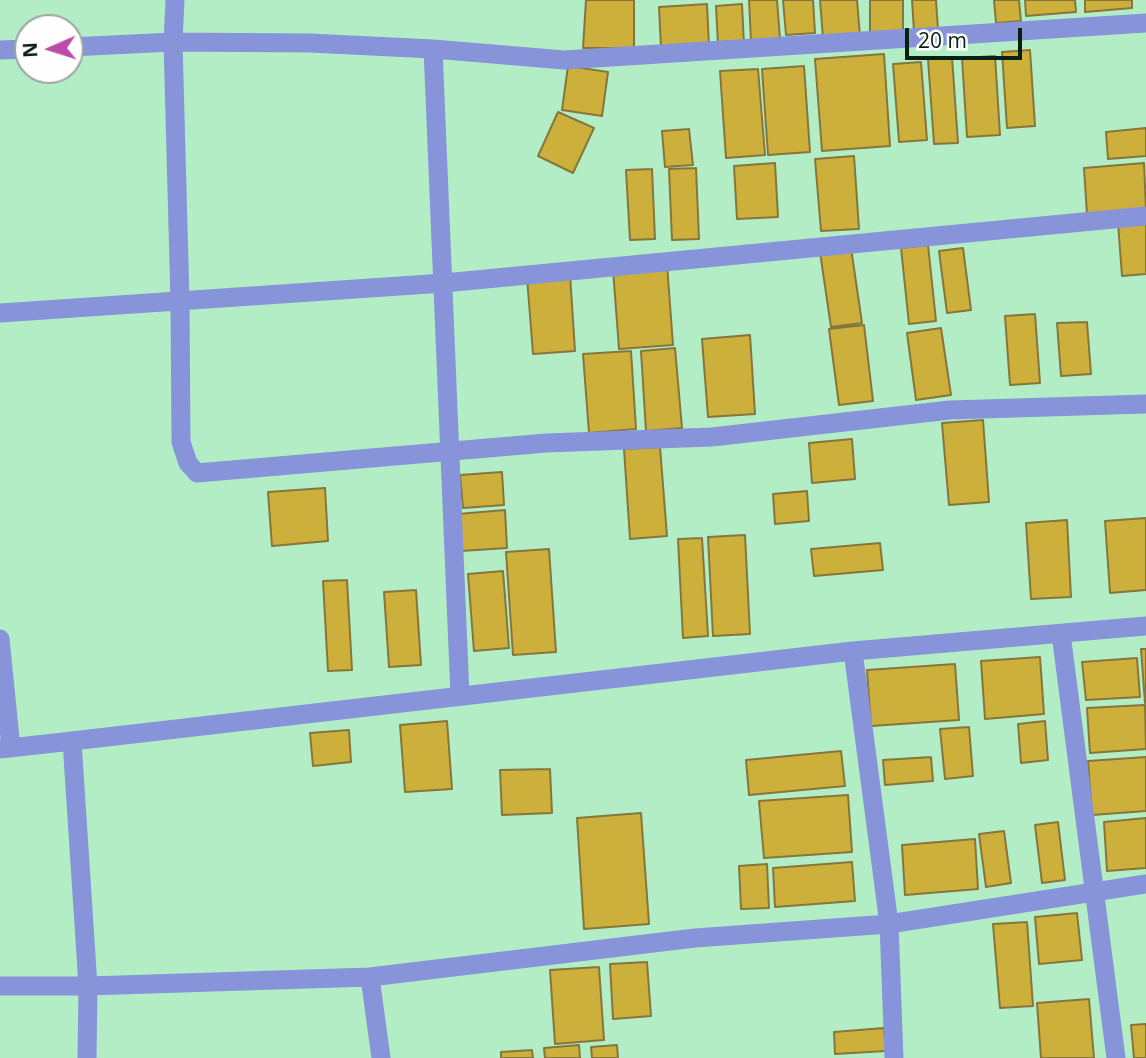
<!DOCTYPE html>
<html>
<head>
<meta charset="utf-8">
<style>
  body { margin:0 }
  #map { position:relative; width:1146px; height:1058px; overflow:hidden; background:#b3edc6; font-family:"Open Sans",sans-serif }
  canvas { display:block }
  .north { position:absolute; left:14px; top:14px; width:70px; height:70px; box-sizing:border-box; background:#fefefe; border:2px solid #9ca59f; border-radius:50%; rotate:267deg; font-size:19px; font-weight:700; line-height:28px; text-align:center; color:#081f11 }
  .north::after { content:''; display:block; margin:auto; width:24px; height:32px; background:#bc4ca8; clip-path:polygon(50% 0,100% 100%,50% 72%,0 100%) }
  .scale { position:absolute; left:905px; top:28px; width:117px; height:32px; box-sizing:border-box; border:4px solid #081f11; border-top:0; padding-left:9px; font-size:21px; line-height:24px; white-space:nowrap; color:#081f11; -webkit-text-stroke:5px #fefefe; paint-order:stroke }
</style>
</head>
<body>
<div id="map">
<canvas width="1146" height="1058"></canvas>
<div class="north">N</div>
<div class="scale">20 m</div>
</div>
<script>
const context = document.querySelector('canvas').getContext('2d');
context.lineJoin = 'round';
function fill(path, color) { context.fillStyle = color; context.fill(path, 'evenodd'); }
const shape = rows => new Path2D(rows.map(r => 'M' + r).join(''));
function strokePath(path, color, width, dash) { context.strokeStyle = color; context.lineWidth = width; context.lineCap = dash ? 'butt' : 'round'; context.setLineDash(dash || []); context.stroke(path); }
const building = shape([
  [586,0,634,0,634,48,583,48,586,0],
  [749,0,777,0,780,39,751,41,749,0],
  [783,0,813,0,815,33,786,35,783,0],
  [820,0,857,0,860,36,823,38,820,0],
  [870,0,903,0,903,32,870,32,870,0],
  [912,0,936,0,938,29,914,31,912,0],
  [994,0,1019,0,1021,21,996,23,994,0],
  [1025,0,1075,0,1076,12,1026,16,1025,0],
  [1085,0,1132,0,1132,8,1085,12,1085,0],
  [707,4,709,46,661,48,659,7,707,4],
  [742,4,744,44,718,45,716,6,742,4],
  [1030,50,1035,126,1007,128,1002,52,1030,50],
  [884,54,890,146,822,151,815,59,884,54],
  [995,56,1000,135,967,137,962,58,995,56],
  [952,57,958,143,934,144,928,59,952,57],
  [921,62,927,140,899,142,893,64,921,62],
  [568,66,608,72,602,116,562,110,568,66],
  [804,66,810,152,768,155,762,69,804,66],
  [758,69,765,155,726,158,720,71,758,69],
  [558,112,594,128,573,173,538,156,558,112],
  [1146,128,1146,156,1108,159,1106,132,1146,128],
  [689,129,693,165,665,167,662,131,689,129],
  [854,156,859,229,821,231,815,159,854,156],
  [775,163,778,217,737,219,734,166,775,163],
  [1144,163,1146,210,1087,214,1084,168,1144,163],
  [696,168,699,239,672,240,669,169,696,168],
  [652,169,655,239,630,240,626,170,652,169],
  [1146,221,1146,274,1122,276,1118,223,1146,221],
  [928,245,936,321,909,324,901,248,928,245],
  [851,248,862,323,831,327,820,252,851,248],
  [963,248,971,310,947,313,939,251,963,248],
  [667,264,673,345,619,349,613,269,667,264],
  [570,274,575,351,533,354,527,277,570,274],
  [1035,314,1040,383,1010,385,1005,316,1035,314],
  [1087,322,1091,374,1061,376,1057,323,1087,322],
  [864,325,873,401,839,405,829,329,864,325],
  [941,328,951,395,916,400,907,333,941,328],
  [750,335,755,414,708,417,702,339,750,335],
  [675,348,682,428,646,431,641,351,675,348],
  [631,351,636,429,589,433,583,354,631,351],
  [983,420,989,502,949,505,942,423,983,420],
  [852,439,855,479,812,483,809,443,852,439],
  [660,447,667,536,630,539,624,449,660,447],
  [502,472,504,505,463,508,460,475,502,472],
  [325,488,328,541,272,546,268,492,325,488],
  [807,491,809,521,775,524,773,494,807,491],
  [505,510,507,548,461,551,458,514,505,510],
  [1146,518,1146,590,1110,593,1105,521,1146,518],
  [1067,520,1071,597,1031,599,1026,523,1067,520],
  [745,535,750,634,713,636,708,537,745,535],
  [702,538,708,636,683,638,678,539,702,538],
  [880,543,883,570,814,576,811,549,880,543],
  [549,549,556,652,513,655,506,552,549,549],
  [503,571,509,648,474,651,468,574,503,571],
  [347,580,352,670,328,671,323,581,347,580],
  [416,590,421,665,389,667,384,592,416,590],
  [1141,649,1146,649,1146,703,1145,703,1141,649],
  [1040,657,1044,714,985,719,981,661,1040,657],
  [1137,658,1140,697,1086,700,1082,662,1137,658],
  [955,664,959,720,871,726,867,670,955,664],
  [1145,705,1146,749,1090,753,1087,708,1145,705],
  [447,721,452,789,405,792,400,725,447,721],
  [1045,721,1048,760,1021,763,1018,724,1045,721],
  [969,727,973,776,945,779,940,729,969,727],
  [349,730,351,762,313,766,310,733,349,730],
  [841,751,845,786,749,795,746,760,841,751],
  [931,757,933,781,885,785,883,760,931,757],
  [1146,757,1146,811,1092,815,1088,761,1146,757],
  [550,769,552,813,502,815,500,770,550,769],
  [848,795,852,852,764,858,759,801,848,795],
  [641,813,649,924,584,929,577,818,641,813],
  [1146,818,1146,868,1107,871,1104,822,1146,818],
  [1058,822,1065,880,1042,883,1035,825,1058,822],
  [1004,831,1011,883,986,887,979,834,1004,831],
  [975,839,978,889,905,895,902,845,975,839],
  [852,862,855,901,775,907,773,868,852,862],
  [767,864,769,908,741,909,739,866,767,864],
  [1077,913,1082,960,1039,964,1035,917,1077,913],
  [1027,922,1033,1006,1000,1008,993,924,1027,922],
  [647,962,651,1016,613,1019,610,964,647,962],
  [599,967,604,1040,555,1044,550,970,599,967],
  [1089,999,1094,1058,1041,1058,1037,1003,1089,999],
  [1146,1024,1146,1058,1134,1058,1131,1025,1146,1024],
  [884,1028,886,1051,835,1054,834,1032,884,1028],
  [579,1045,580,1058,545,1058,544,1048,579,1045],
  [617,1045,618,1058,592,1058,591,1047,617,1045],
  [532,1050,533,1058,501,1058,501,1052,532,1050]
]);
fill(building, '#cdb03b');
strokePath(building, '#85763c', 2);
strokePath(shape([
  [175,0,173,42,180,301,181,442,188,463,197,473,546,443,712,437,950,410,1146,404],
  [70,47,173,42,310,43,433,49,564,60,1146,23],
  [433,49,460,696],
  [0,50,28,49],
  [0,313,444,283,1146,216],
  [1061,634,1116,1058],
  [0,639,11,748],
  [853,651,889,924,894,1058],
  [0,749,72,741],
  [0,986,88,986,370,977],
  [87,1058,88,986,72,741,853,651,1146,626],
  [381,1058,370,977,695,938,889,924,1146,884]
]), '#8794d9', 19);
</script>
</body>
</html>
